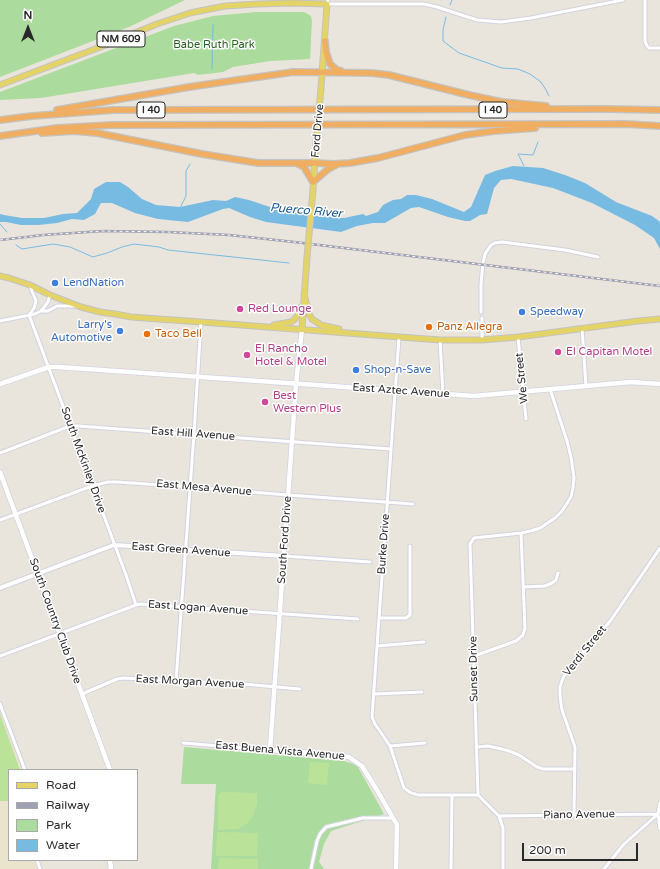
<!DOCTYPE html>
<html>
<head>
<meta charset="utf-8">
<style>
  body { margin:0 }
  #map { position:relative; width:660px; height:869px; overflow:hidden; background:#eae5dc; font-family:"Varela Round",sans-serif }
  canvas { display:block }
  .legend { position:absolute; left:8px; top:769px; width:130px; height:92px; box-sizing:border-box; background:#fff; border:1px solid #a9a9a9; margin:0; padding:5px 7px; list-style:none; font-size:12px; color:#292929 }
  .legend li { display:flex; align-items:center; gap:8px; height:20px }
  .legend b { width:20px; border:1px solid #a9a9a9 }
  .north { position:absolute; left:8px; top:8px; width:40px; height:40px; -webkit-text-stroke:3px #fff; paint-order:stroke; rotate:0deg; font-size:11px; font-weight:700; line-height:16px; text-align:center; color:#292929 }
  .north::after { content:''; display:block; margin:auto; width:14px; height:18px; background:#292929; clip-path:polygon(50% 0,100% 100%,50% 72%,0 100%) }
  .scale { position:absolute; left:522px; top:843px; width:116px; height:18px; box-sizing:border-box; border:2px solid #292929; border-top:0; padding-left:5px; font-size:12px; line-height:14px; white-space:nowrap; color:#292929; -webkit-text-stroke:3px #fff; paint-order:stroke }
</style>
</head>
<body>
<div id="map">
<canvas width="660" height="869"></canvas>
<ul class="legend">
<li><b style="height:5px;background:#e4d467"></b>Road</li>
<li><b style="height:5px;background:#9fa0b1"></b>Railway</li>
<li><b style="height:11px;background:#abdc9d"></b>Park</li>
<li><b style="height:11px;background:#77bbe3"></b>Water</li>
</ul>
<div class="north">N</div>
<div class="scale">200 m</div>
</div>
<script>
const context = document.querySelector('canvas').getContext('2d');
context.lineJoin = 'round';
function fill(path, color) { context.fillStyle = color; context.fill(path, 'evenodd'); }
const shape = rows => new Path2D(rows.map(r => 'M' + r).join(''));
function strokePath(path, color, width, dash) { context.strokeStyle = color; context.lineWidth = width; context.lineCap = dash ? 'butt' : 'round'; context.setLineDash(dash || []); context.stroke(path); }
function write(font, color, halo, rows, align = 'center') {
  context.font = font + ' "Varela Round",sans-serif'; context.lineWidth = 3; context.setLineDash([]); context.textBaseline = 'middle'; context.strokeStyle = halo; context.fillStyle = color; for (const [text, x, y, turn = 0] of rows) {
    context.save(); context.translate(x, y); context.rotate((+turn || 0) * Math.PI / 180); context.textAlign = isNaN(turn) ? turn : align; if (halo) context.strokeText(text, 0, 0); context.fillText(text, 0, 0); context.restore();
  }
}
fill(shape([
  [0,704,25,770,9,770,9,860,37,860,40,869,0,869]
]), '#eae4cc');
fill(shape([
  [0,0,185,0,129,27,0,77],
  [255,12,304,12,311,16,312,21,310,59,270,61,233,67,223,72,198,75,194,73,41,98,0,100,0,92,174,26,213,16],
  [184,747,344,761,351,763,358,767,384,814,331,831,324,844,319,862,324,869,211,869,216,784,181,784]
]), '#abdc9d');
fill(shape([
  [0,714,20,770,9,770,9,801,0,801],
  [310,762,329,763,327,785,308,783],
  [221,792,257,793,257,805,253,815,248,823,238,829,218,830,218,795],
  [217,832,258,833,257,856,216,856],
  [219,858,258,859,258,869,218,869]
]), '#bbe299');
fill(shape([
  [513,166,543,168,565,175,585,183,616,202,652,216,659,221,660,223,660,249,654,238,635,225,592,203,553,188,511,179,501,180,494,188,487,214,480,215,470,221,465,221,448,217,419,207,411,208,385,223,373,223,357,226,341,232,266,222,250,217,229,208,223,209,188,222,158,219,135,213,112,203,101,203,95,214,84,220,72,219,57,223,38,225,21,225,6,222,0,222,0,214,4,215,22,218,44,218,63,214,77,213,91,199,94,189,106,182,120,182,128,187,142,199,156,205,180,207,213,200,226,201,235,197,249,200,279,210,296,211,317,216,344,218,363,214,366,216,378,212,383,205,393,200,401,199,407,195,416,195,432,199,464,212,471,207,485,175,495,171]
]), '#77bbe3');
strokePath(shape([
  [450,5,452,0],
  [446,17,443,30,443,41,459,53,502,68,518,69,530,74,541,82,546,90,549,96],
  [212,69,213,25],
  [524,166,518,154,533,155,538,142],
  [180,208,186,196,186,171,190,164],
  [0,224,7,232],
  [16,245,22,249,53,244,70,247,93,257,107,253,122,247,134,244,159,247,168,250,289,263]
]), '#77bbe3', 1);
const minor = shape([
  [328,0,327,4,424,4,437,7,477,20,501,22,531,18,623,0],
  [645,0,645,41,647,46,649,48,660,48],
  [41,311,48,311,57,306,76,306],
  [481,312,481,284,483,263,485,254,491,245,495,243,502,242,565,250,598,257],
  [29,315,126,575,136,605],
  [29,315,34,308,36,301,30,286],
  [482,318,482,340],
  [0,321,35,314,41,311,48,302,50,295],
  [582,328,586,386],
  [399,337,372,717,375,724,390,746,404,788,411,793,419,795,478,795,499,816,503,828,503,869],
  [518,337,526,419],
  [440,340,443,394],
  [0,453,70,426,78,426,391,449],
  [0,520,92,486,108,482,117,482,190,487,288,495,413,504],
  [284,556,370,562],
  [523,587,545,586,552,583,556,580,558,573],
  [379,618,406,618,410,615,410,546],
  [377,646,424,642],
  [0,656,136,605,140,604,358,619],
  [474,656,516,641,523,635,525,628,521,533],
  [176,681,194,434,201,322],
  [82,694,117,679,123,678,243,684,300,689],
  [374,694,422,692],
  [0,704,25,770],
  [183,743,270,750],
  [390,746,425,743],
  [476,747,488,746,506,750,519,755,537,767,543,769,575,769],
  [478,795,470,544,474,538,521,533,531,531,540,528,555,518,562,511,571,497,573,488,574,478,571,457,567,441,550,389],
  [660,803,658,814,660,829],
  [574,815,575,747,562,710,560,696,560,687,563,678,568,669,592,643,611,620,660,548],
  [499,816,658,814],
  [37,860,40,869],
  [311,869,317,841,320,834,326,827,363,818,393,818],
  [451,869,452,795],
  [604,869,624,844,658,814]
]);
const tertiary = shape([
  [0,588,114,545,284,556]
]);
const secondary = shape([
  [302,329,296,384,270,750,327,754,349,757,362,766,377,790,397,825,396,869],
  [0,384,49,367,58,367,474,396,631,382,660,384],
  [0,472,110,770],
  [110,860,111,869]
]);
const primary = shape([
  [0,85,103,46,157,24,190,13,225,6,258,4,291,3,327,4,321,88],
  [313,190,316,142],
  [0,276,9,278,30,285,50,295,81,307,100,312,115,314,131,317,201,322,440,340,482,340,518,337,638,321,660,319],
  [304,294,309,314,312,319,321,325,339,329],
  [274,325,291,322,295,319,299,313,301,307],
  [302,329,307,257]
]);
const motorway = shape([
  [325,41,326,52,330,64,337,70,341,71],
  [57,110,189,87,293,72,372,73,389,75,469,95,502,102,546,106],
  [0,120,32,116,113,110,608,109,660,110],
  [42,133,74,131,97,133,202,154,258,163,315,163,334,164,350,163,378,158,465,135,494,131,535,128],
  [0,136,57,128,112,125,626,124,660,126],
  [298,164,304,167,313,182,327,170,332,167,336,165]
]);
strokePath(minor, '#d1d2e0', 5);
strokePath(tertiary, '#d1d2e0', 6);
strokePath(secondary, '#d1d2e0', 6);
strokePath(primary, '#c3c3c3', 7);
strokePath(motorway, '#c3c3c3', 8);
strokePath(minor, '#fff', 3);
strokePath(tertiary, '#fff', 4);
strokePath(secondary, '#fff', 4.5);
strokePath(primary, '#e4d467', 5);
strokePath(motorway, '#efae61', 5.5);
const rail = shape([
  [0,240,43,235,103,231,168,232,229,235,294,242,660,286]
]);
strokePath(rail, '#9fa0b1', 2.5);
strokePath(rail, '#fff', 1, [3]);
const primaryBridge = shape([
  [316,142,321,88],
  [307,257,313,190]
]);
strokePath(primaryBridge, '#c3c3c3', 7, []);
strokePath(primaryBridge, '#e4d467', 5);
for (const [x, y, r, color] of [
  [55,283,4,"#3f7fe0"],
  [240,309,4,"#d1479c"],
  [522,312,4,"#3f7fe0"],
  [429,327,4,"#e8710a"],
  [120,331,4,"#3f7fe0"],
  [147,334,4,"#e8710a"],
  [558,352,4,"#d1479c"],
  [247,355,4,"#d1479c"],
  [356,370,4,"#3f7fe0"],
  [265,402,4,"#d1479c"]
]) { const dot = new Path2D(); dot.arc(x, y, r, 0, 2 * Math.PI); context.fillStyle = color; context.fill(dot); strokePath(dot, '#fff', 1.5); }
for (const [x, y, w] of [
  [121,39,48],
  [151,110,28],
  [493,110,28]
]) { const box = new Path2D(); box.roundRect(x - w / 2, y - 8, w, 16, 3); context.fillStyle = '#fff'; context.fill(box); strokePath(box, '#292929', 1); }
write('bold 10px', '#292929', null, [
  ["NM 609",121,39],
  ["I 40",151,110],
  ["I 40",493,110]
]);
write('11px', '#265f20', '#fff', [
  ["Babe Ruth Park",214,45]
]);
write('11px', '#292929', '#fff', [
  ["Ford Drive",318,131,-85],
  ["We Street",522,378,-96],
  ["East Aztec Avenue",401,391,4],
  ["East Hill Avenue",193,434,4],
  ["South McKinley Drive",83,460,70],
  ["East Mesa Avenue",204,488,5],
  ["South Ford Drive",285,540,-86],
  ["Burke Drive",384,544,-86],
  ["East Green Avenue",181,550,4],
  ["East Logan Avenue",198,608,4],
  ["South Country Club Drive",55,621,70],
  ["Verdi Street",585,651,-51],
  ["Sunset Drive",474,669,-91],
  ["East Morgan Avenue",190,682,3],
  ["East Buena Vista Avenue",280,751,5],
  ["Piano Avenue",579,815,-1]
]);
write('11px', '#366cbe', '#fff', [
  ["LendNation",63,283],
  ["Speedway",530,312],
  ["Larry's",112,325,"right"],
  ["Automotive",112,338,"right"],
  ["Shop-n-Save",364,370]
], 'left');
write('11px', '#b23c85', '#fff', [
  ["Red Lounge",248,309],
  ["El Rancho",255,349],
  ["Hotel & Motel",255,362],
  ["El Capitan Motel",566,352],
  ["Best",273,396],
  ["Western Plus",273,409]
], 'left');
write('11px', '#c56008', '#fff', [
  ["Panz Allegra",437,327],
  ["Taco Bell",155,334]
], 'left');
write('italic 12px', '#19588d', '#fff', [
  ["Puerco River",306,211,5]
]);
</script>
</body>
</html>
